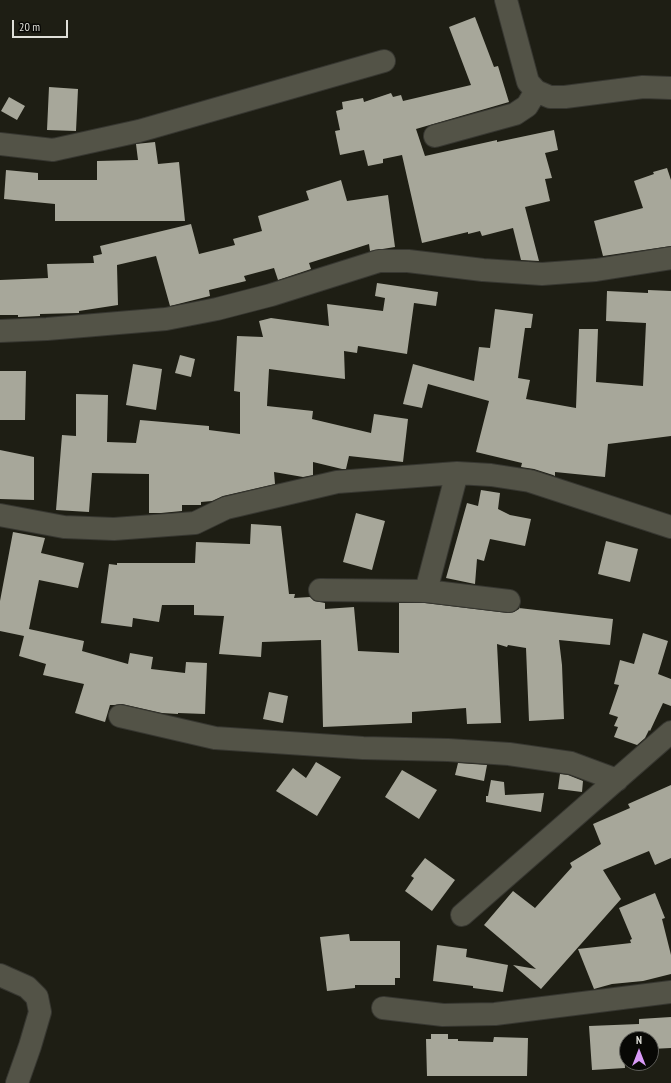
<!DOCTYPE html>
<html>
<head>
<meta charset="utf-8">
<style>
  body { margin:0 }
  #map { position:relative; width:671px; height:1083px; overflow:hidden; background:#1e1e14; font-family:"PT Sans Narrow",sans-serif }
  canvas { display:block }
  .north { position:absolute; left:619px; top:1031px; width:40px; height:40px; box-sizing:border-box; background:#080805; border:1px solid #5e5e59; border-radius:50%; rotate:0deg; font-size:11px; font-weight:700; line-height:16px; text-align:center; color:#dfdfd8 }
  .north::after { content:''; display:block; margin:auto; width:14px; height:18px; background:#d99af7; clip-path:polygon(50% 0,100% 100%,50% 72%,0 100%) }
  .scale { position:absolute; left:12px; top:20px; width:56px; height:18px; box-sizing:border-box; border:2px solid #dfdfd8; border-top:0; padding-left:5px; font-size:12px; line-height:14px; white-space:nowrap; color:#dfdfd8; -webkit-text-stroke:3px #080805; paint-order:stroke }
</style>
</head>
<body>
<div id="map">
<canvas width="671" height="1083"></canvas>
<div class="north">N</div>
<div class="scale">20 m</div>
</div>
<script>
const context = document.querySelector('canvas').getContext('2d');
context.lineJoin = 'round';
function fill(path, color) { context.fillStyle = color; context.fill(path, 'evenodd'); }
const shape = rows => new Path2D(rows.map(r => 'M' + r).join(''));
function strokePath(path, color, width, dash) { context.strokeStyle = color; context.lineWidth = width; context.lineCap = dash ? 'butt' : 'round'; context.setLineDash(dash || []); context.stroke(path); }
fill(shape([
  [475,17,494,67,498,66,509,102,416,129,425,156,497,140,497,142,554,130,558,150,545,153,552,178,545,179,550,201,525,207,539,261,521,260,513,228,482,236,480,231,468,234,468,232,422,243,402,155,383,159,383,163,368,166,364,150,340,155,335,131,340,130,336,111,343,109,342,102,363,98,364,102,391,93,393,97,401,95,403,101,471,85,449,27],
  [49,87,78,89,76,131,47,130],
  [9,97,25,106,17,120,1,111],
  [155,142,158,164,179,162,185,221,55,221,55,204,4,199,6,170,38,173,38,180,97,180,97,161,138,160,136,144],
  [667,168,671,180,671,246,603,256,594,221,643,208,634,181,654,174,653,172],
  [341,180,347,201,388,195,395,247,370,251,369,244,309,263,311,269,278,280,274,268,244,276,246,281,209,290,210,296,170,306,156,256,117,265,118,305,79,311,79,313,40,314,40,316,18,317,18,315,0,315,0,280,48,278,47,264,94,263,93,256,102,254,100,246,191,224,199,254,235,245,233,239,262,231,258,216,309,200,306,191],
  [377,283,438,292,436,306,414,303,407,354,358,346,357,353,344,351,345,379,269,369,267,406,313,411,312,419,371,433,374,414,408,419,403,462,349,456,346,469,342,469,313,462,313,475,303,477,274,472,275,484,223,496,212,501,201,502,201,505,182,505,182,511,161,513,149,513,149,474,92,473,89,512,56,510,62,435,76,436,76,394,108,395,107,442,136,443,140,420,209,426,209,430,240,434,240,392,234,391,237,336,263,337,259,321,271,318,329,326,327,304,383,311,385,298,375,296],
  [648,290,671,291,671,436,608,444,605,477,555,472,555,476,553,475,534,469,521,467,522,463,476,452,489,401,428,384,422,408,403,404,413,364,474,381,479,347,490,348,495,309,533,314,531,328,525,328,518,378,530,380,526,399,576,408,579,329,598,329,596,382,643,386,646,323,606,321,607,291,648,293],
  [180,355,195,359,191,377,175,373],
  [133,364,162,369,156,410,126,405],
  [0,371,26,371,25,420,0,420],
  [0,450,34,457,34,500,0,499],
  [481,490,500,493,498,509,510,515,531,519,525,546,490,539,484,561,477,559,475,584,446,578,467,503,478,506],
  [356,513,385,521,372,570,343,562],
  [251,524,281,526,289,594,295,594,294,598,310,597,314,601,325,603,325,609,354,607,358,651,399,653,399,603,425,603,508,613,514,612,519,609,520,605,519,608,613,619,610,645,559,640,562,665,564,719,529,721,526,648,508,645,507,647,497,644,501,723,467,724,466,708,412,712,412,723,323,727,321,640,262,642,261,657,219,654,224,616,194,615,194,605,162,605,159,622,133,618,132,627,101,623,109,564,117,565,117,563,195,563,196,542,250,544],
  [13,532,45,538,41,553,84,563,78,588,39,580,29,629,84,641,82,651,128,664,130,653,153,657,151,669,185,673,186,662,207,663,205,714,178,713,178,714,162,713,122,704,114,705,110,705,105,722,75,713,84,684,43,675,46,664,19,656,24,636,0,631,0,601],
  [606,541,638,549,630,582,598,574],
  [643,633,668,641,658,674,671,679,671,706,663,703,650,731,649,730,645,738,637,745,614,737,618,727,614,726,618,717,609,714,619,685,614,684,620,660,634,664],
  [269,692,288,696,283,723,263,719],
  [316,762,341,777,317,816,276,791,293,768,306,778],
  [458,763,487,765,484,781,455,775],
  [402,770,437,790,419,819,385,797],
  [560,774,568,775,583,781,582,792,558,789],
  [491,780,504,782,505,795,544,793,541,812,486,802,486,796,488,796],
  [671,785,671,858,655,865,649,851,603,870,621,899,541,989,513,965,536,969,484,925,513,891,535,908,572,867,570,863,601,844,593,824,630,808,628,804],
  [425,858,455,880,432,911,405,891,414,878,411,876],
  [655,893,665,918,662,919,671,955,671,974,643,981,612,984,594,989,578,949,631,943,630,940,632,939,619,908],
  [349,934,350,941,400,941,400,978,395,978,395,985,355,985,355,988,327,991,320,937],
  [437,945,467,949,466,957,508,965,503,992,473,988,473,986,433,981],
  [671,1017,671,1048,651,1049,651,1039,627,1039,627,1051,624,1051,625,1068,592,1070,589,1026,639,1024,639,1019],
  [431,1034,448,1034,448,1039,458,1039,458,1041,493,1042,494,1037,528,1038,527,1076,427,1076,426,1039,431,1039]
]), '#a7a79a');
const minor = shape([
  [506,0,528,82,536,91,550,97,565,97,643,87,671,88],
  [435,136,515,114,527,106,536,91],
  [0,144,53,150,139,131,384,61],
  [0,331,47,329,166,319,217,309,271,295,379,261,408,261,483,270,542,274,596,270,671,258],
  [0,515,64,527,114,529,195,523,226,508,337,482,457,473,491,475,530,481,671,527],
  [320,590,426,591,509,601],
  [426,591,457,473],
  [120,716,215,738,363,748,448,750,509,754,571,763,617,780],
  [462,915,671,732],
  [0,975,27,987,37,997,40,1012,30,1046,17,1083],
  [383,1008,443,1015,495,1014,671,992]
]);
strokePath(minor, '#373731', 24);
strokePath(minor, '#535347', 22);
</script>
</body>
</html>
